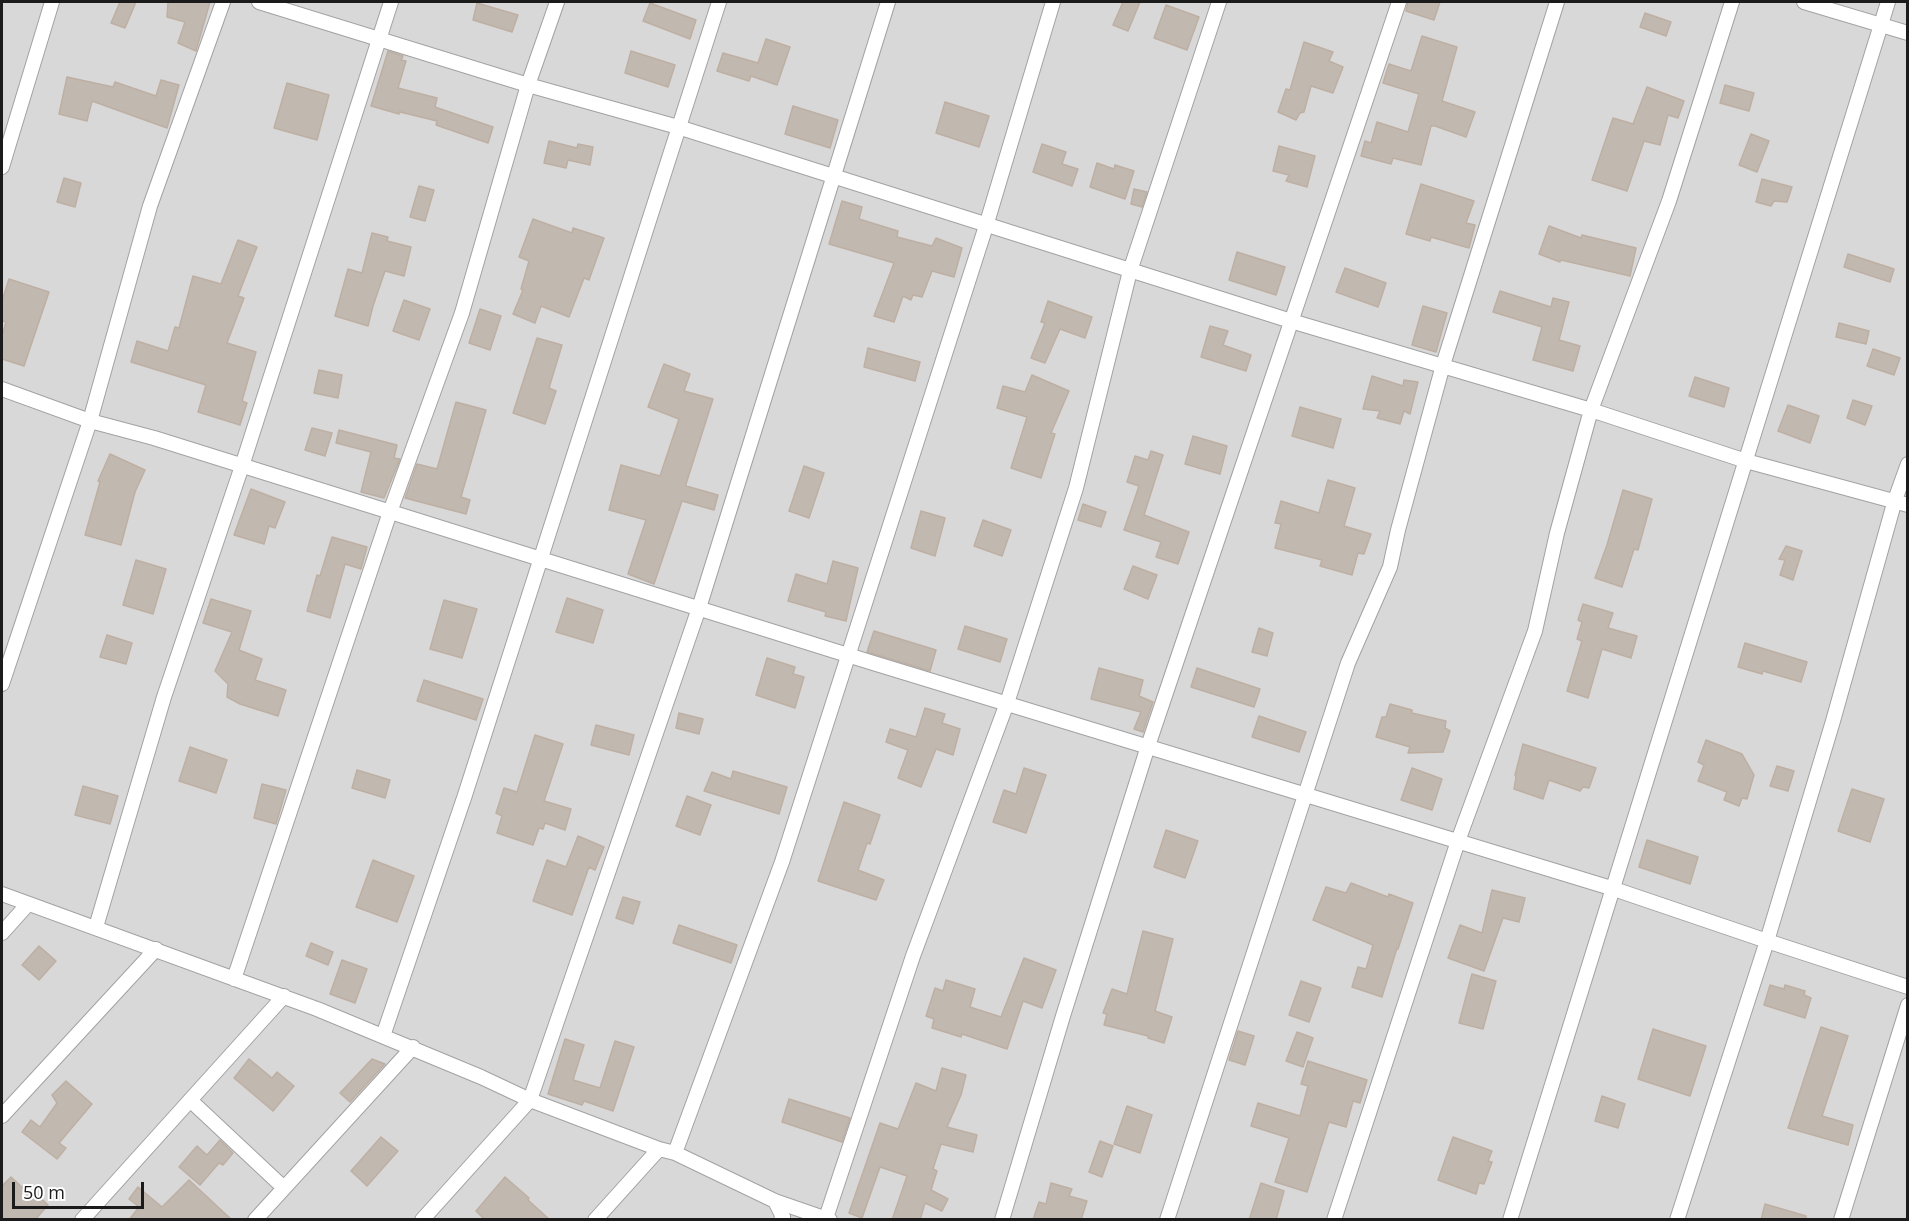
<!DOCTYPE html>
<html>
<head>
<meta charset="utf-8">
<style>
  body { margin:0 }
  #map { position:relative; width:1909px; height:1221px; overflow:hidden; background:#ede8e0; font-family:"Open Sans",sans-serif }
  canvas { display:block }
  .frame { position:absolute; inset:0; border:3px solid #1b1b1b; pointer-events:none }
  .scale { position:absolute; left:12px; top:1182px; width:132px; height:27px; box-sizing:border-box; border:3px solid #1b1b1b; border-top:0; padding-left:8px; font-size:18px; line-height:21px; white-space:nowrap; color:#1b1b1b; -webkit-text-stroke:4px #fff; paint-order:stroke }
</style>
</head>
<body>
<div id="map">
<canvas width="1909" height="1221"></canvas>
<div class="frame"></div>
<div class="scale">50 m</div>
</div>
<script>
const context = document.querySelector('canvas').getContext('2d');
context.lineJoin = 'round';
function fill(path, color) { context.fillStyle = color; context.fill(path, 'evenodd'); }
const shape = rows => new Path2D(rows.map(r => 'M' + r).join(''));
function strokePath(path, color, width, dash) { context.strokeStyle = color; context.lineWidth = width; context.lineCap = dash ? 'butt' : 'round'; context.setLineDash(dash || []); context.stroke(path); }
fill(shape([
  [2,2,1907,2,1907,1219,2,1219]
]), '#d9d8d8');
const building = shape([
  [120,2,136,2,125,28,111,23,120,2],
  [168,2,210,2,196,51,178,43,185,22,167,17,168,2],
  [1123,2,1140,2,1128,31,1113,25,1123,2],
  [1408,2,1440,2,1434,20,1406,11,1408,2],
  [477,3,518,15,512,32,473,20,477,3],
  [650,3,696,20,690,39,643,21,650,3],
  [1166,5,1199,17,1187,50,1154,38,1166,5],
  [1645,13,1671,22,1666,36,1640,27,1645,13],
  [1422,36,1457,47,1442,101,1475,112,1466,137,1435,126,1431,126,1421,165,1393,158,1391,164,1361,156,1365,141,1371,143,1377,122,1408,132,1419,94,1383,83,1389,64,1411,71,1422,36],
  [766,39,790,47,777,85,751,76,749,81,717,71,723,53,758,63,766,39],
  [1304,42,1333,52,1329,61,1343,67,1333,93,1311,86,1304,112,1300,113,1296,120,1278,112,1286,89,1290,90,1304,42],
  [388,51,403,56,401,60,406,61,398,88,437,98,435,107,493,127,488,143,436,125,437,121,400,112,399,114,371,106,388,51],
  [631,51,675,65,668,87,625,73,631,51],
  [67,77,113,87,115,82,156,96,161,80,179,85,167,128,92,101,87,121,59,114,67,77],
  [287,83,329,95,317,140,274,128,287,83],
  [1725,85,1754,93,1749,111,1720,103,1725,85],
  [1647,87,1684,101,1678,118,1668,115,1660,145,1644,141,1627,191,1592,180,1613,118,1633,124,1647,87],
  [945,102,989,116,979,147,936,133,945,102],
  [793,106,838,120,830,148,785,134,793,106],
  [1751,134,1769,141,1757,172,1739,165,1751,134],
  [549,141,577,148,578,144,593,147,590,165,568,160,566,168,544,163,549,141],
  [1042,144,1066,152,1062,164,1078,169,1072,186,1033,172,1042,144],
  [1279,146,1315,156,1307,187,1286,181,1289,175,1273,171,1279,146],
  [1097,163,1114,169,1115,165,1134,171,1125,199,1090,187,1097,163],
  [64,178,81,183,75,207,57,202,64,178],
  [1762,179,1792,187,1787,202,1774,201,1771,206,1756,202,1762,179],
  [1421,184,1474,201,1466,223,1475,225,1469,248,1431,237,1430,241,1406,234,1421,184],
  [419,186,434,190,425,221,410,217,419,186],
  [1134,189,1147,192,1142,207,1131,204,1134,189],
  [842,201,862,207,859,219,898,231,897,237,932,246,936,238,962,248,954,277,932,271,922,297,913,295,911,300,903,296,894,322,874,316,894,263,829,244,842,201],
  [533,219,572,233,573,228,604,238,589,280,584,278,569,317,541,306,535,323,513,314,523,290,521,289,529,261,519,257,533,219],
  [1549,226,1581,238,1582,235,1636,248,1630,276,1561,260,1560,262,1539,254,1549,226],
  [372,233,388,237,387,241,411,247,404,276,385,271,373,306,368,326,335,316,348,269,362,273,372,233],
  [238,240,257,247,238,296,244,298,227,343,256,352,242,401,247,403,240,425,198,412,206,385,131,362,137,341,168,351,175,327,179,328,193,276,221,284,238,240],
  [1237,252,1285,267,1276,295,1229,280,1237,252],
  [1848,254,1894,269,1890,282,1844,267,1848,254],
  [1345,268,1386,283,1378,307,1336,292,1345,268],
  [9,279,49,292,24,366,2,359,2,336,6,322,2,321,2,301,9,279],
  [1500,291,1551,307,1553,298,1569,302,1559,340,1580,346,1573,371,1533,360,1542,327,1493,312,1500,291],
  [404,300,430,309,419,340,393,331,404,300],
  [1048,301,1092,317,1085,338,1060,329,1045,363,1031,358,1045,323,1041,322,1048,301],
  [1423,306,1447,313,1436,352,1412,345,1423,306],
  [480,309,501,316,490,350,469,343,480,309],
  [1839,323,1869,331,1866,344,1836,337,1839,323],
  [1210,326,1228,331,1223,345,1251,355,1246,371,1201,357,1210,326],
  [537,338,562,345,549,388,556,391,545,424,513,413,537,338],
  [868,348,920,362,915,381,864,367,868,348],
  [1873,349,1900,358,1894,375,1867,366,1873,349],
  [664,364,690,374,684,391,713,399,686,484,686,486,718,495,714,510,682,501,654,584,628,574,646,520,609,510,621,465,660,476,679,419,648,407,664,364],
  [319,370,342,375,338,398,314,393,319,370],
  [1032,375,1069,391,1051,433,1055,434,1041,478,1011,468,1027,417,997,408,1003,386,1025,392,1032,375],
  [1372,376,1403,386,1404,380,1418,382,1410,414,1404,411,1400,424,1377,418,1380,411,1363,409,1372,376],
  [1695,377,1729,388,1724,407,1689,396,1695,377],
  [1853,400,1872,406,1865,425,1847,418,1853,400],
  [456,402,486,410,461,497,470,500,466,514,405,498,417,464,437,469,456,402],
  [1788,405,1819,416,1810,443,1778,431,1788,405],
  [1300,407,1341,419,1333,448,1292,436,1300,407],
  [312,428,332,433,325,456,305,450,312,428],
  [339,430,397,445,394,458,400,459,384,498,361,492,371,452,336,443,339,430],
  [1193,436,1227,446,1220,474,1185,464,1193,436],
  [1151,451,1163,455,1144,515,1189,532,1178,564,1156,557,1161,542,1124,530,1139,486,1127,482,1135,456,1148,460,1151,451],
  [110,454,145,470,135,492,121,545,85,535,100,482,98,481,110,454],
  [804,466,824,473,809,518,789,511,804,466],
  [1328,480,1355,488,1344,526,1371,534,1364,554,1358,553,1352,575,1320,566,1322,560,1275,548,1281,524,1275,523,1281,501,1319,513,1328,480],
  [251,489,285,502,275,528,269,526,264,544,234,535,251,489],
  [1623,490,1652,499,1638,550,1634,549,1622,587,1595,578,1607,545,1623,490],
  [1083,504,1106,512,1101,527,1078,520,1083,504],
  [921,511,945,518,935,556,911,548,921,511],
  [983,520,1011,530,1002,556,974,546,983,520],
  [332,537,367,547,361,569,345,564,330,618,307,611,317,575,320,576,332,537],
  [1786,546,1802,551,1793,580,1780,575,1785,560,1779,559,1786,546],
  [136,560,166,569,153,614,123,605,136,560],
  [833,561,858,568,846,621,825,616,826,612,788,601,796,574,827,584,833,561],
  [1133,566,1157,575,1148,599,1124,589,1133,566],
  [567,598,603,610,593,643,556,632,567,598],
  [211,599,251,611,239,650,262,659,255,680,286,690,278,716,240,704,227,697,228,684,215,671,232,632,203,623,211,599],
  [444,600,477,609,462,658,430,649,444,600],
  [1583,604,1613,613,1608,628,1637,636,1631,658,1602,649,1588,698,1567,691,1582,641,1577,639,1582,622,1578,620,1583,604],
  [965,626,1007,639,1000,662,958,649,965,626],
  [1259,628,1273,633,1267,656,1252,652,1259,628],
  [874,631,936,650,930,671,867,652,874,631],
  [107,635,132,643,126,664,100,657,107,635],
  [1745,643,1807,662,1801,682,1763,671,1762,674,1738,667,1745,643],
  [767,658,795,667,793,674,804,677,795,708,756,695,767,658],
  [1099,668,1143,680,1139,696,1153,702,1143,732,1134,729,1141,712,1091,699,1099,668],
  [1197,668,1260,689,1254,707,1191,687,1197,668],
  [424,680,483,699,476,720,417,701,424,680],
  [1390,704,1412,710,1412,713,1446,721,1445,728,1450,731,1443,752,1408,753,1410,747,1376,737,1382,717,1386,717,1390,704],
  [925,708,945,714,942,723,960,729,953,755,936,749,921,787,898,778,908,750,886,742,890,729,916,737,925,708],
  [679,713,703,719,699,734,676,728,679,713],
  [1259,716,1306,732,1299,752,1252,737,1259,716],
  [596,725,634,735,629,755,591,745,596,725],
  [535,735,563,744,544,801,571,809,565,830,545,823,543,829,539,828,533,845,497,833,502,816,496,813,504,788,517,792,535,735],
  [1706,740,1742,754,1754,775,1747,799,1742,798,1739,806,1724,800,1727,792,1698,781,1704,765,1698,762,1706,740],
  [1523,744,1596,768,1589,788,1583,787,1580,791,1549,780,1543,799,1514,789,1516,777,1515,775,1523,744],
  [190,747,227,760,216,793,179,781,190,747],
  [1777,766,1794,771,1788,791,1770,786,1777,766],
  [1024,768,1046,775,1026,833,993,822,1004,790,1016,794,1024,768],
  [1412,768,1442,779,1432,810,1401,800,1412,768],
  [357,770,390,780,385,798,352,788,357,770],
  [733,771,787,787,779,814,704,791,712,772,731,779,733,771],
  [262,784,286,790,276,824,254,818,262,784],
  [83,786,118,796,110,824,75,815,83,786],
  [1852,789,1884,799,1870,842,1838,831,1852,789],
  [687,796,711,805,700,835,676,826,687,796],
  [844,802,880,815,870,844,867,843,858,870,884,880,876,900,818,881,844,802],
  [1166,830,1198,841,1185,878,1154,867,1166,830],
  [578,836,604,847,595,870,589,867,572,915,533,901,547,860,566,867,578,836],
  [1647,840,1698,857,1690,884,1639,867,1647,840],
  [373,860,414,876,397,922,356,907,373,860],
  [1351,883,1388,897,1389,894,1413,903,1398,949,1397,948,1382,997,1352,987,1358,967,1366,969,1373,945,1313,920,1326,887,1346,893,1351,883],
  [1492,890,1525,898,1519,922,1503,918,1484,971,1448,958,1460,925,1482,933,1492,890],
  [623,897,640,902,633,924,616,918,623,897],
  [679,925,737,945,731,963,673,943,679,925],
  [1143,931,1173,939,1155,1011,1172,1017,1164,1043,1148,1038,1148,1036,1104,1025,1107,1014,1103,1013,1112,989,1127,994,1143,931],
  [311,943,333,952,328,965,306,956,311,943],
  [39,946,56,961,39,980,22,965,39,946],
  [1024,958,1056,970,1042,1008,1023,1001,1007,1049,962,1034,961,1037,932,1028,934,1019,926,1016,935,988,943,991,946,980,975,989,970,1007,1001,1017,1024,958],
  [342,960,367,969,355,1003,330,994,342,960],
  [1472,974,1496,981,1483,1029,1459,1023,1472,974],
  [1301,981,1321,988,1309,1022,1289,1015,1301,981],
  [1770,985,1784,989,1785,985,1805,991,1804,995,1811,998,1805,1018,1764,1005,1770,985],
  [1821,1027,1848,1036,1822,1116,1853,1125,1848,1145,1788,1128,1821,1027],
  [1653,1029,1706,1046,1690,1096,1638,1079,1653,1029],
  [1238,1031,1254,1036,1245,1065,1229,1060,1238,1031],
  [1297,1032,1313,1038,1303,1067,1286,1061,1297,1032],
  [565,1039,584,1045,573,1080,600,1088,615,1041,634,1047,613,1111,584,1101,582,1105,548,1094,565,1039],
  [249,1059,272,1078,277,1072,294,1086,273,1111,234,1078,249,1059],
  [372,1059,385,1064,350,1102,340,1093,372,1059],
  [1308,1061,1367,1080,1360,1103,1353,1101,1346,1127,1329,1122,1307,1192,1275,1182,1289,1138,1251,1126,1258,1103,1300,1116,1308,1086,1301,1084,1308,1061],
  [942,1068,966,1075,961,1095,947,1127,977,1135,973,1152,941,1144,933,1169,937,1171,931,1190,948,1199,942,1211,925,1203,920,1220,892,1220,907,1176,880,1167,862,1218,849,1213,880,1123,898,1129,916,1083,936,1091,942,1068],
  [66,1081,92,1104,59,1143,66,1148,57,1159,22,1132,31,1120,40,1127,57,1103,52,1095,66,1081],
  [1602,1096,1625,1104,1618,1128,1595,1121,1602,1096],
  [789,1099,850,1118,842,1142,782,1122,789,1099],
  [1127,1106,1152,1115,1140,1153,1114,1144,1127,1106],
  [381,1137,398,1151,367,1186,351,1171,381,1137],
  [1453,1137,1492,1151,1488,1161,1492,1162,1484,1184,1479,1183,1476,1194,1438,1180,1453,1137],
  [220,1140,233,1153,223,1165,219,1163,200,1185,179,1167,197,1146,207,1155,220,1140],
  [1100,1141,1113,1146,1102,1177,1089,1172,1100,1141],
  [11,1177,26,1191,29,1187,48,1205,35,1220,2,1220,2,1186,11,1177],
  [505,1177,529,1198,528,1200,550,1220,485,1220,476,1211,505,1177],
  [189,1180,232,1220,129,1220,139,1207,129,1199,138,1187,162,1207,189,1180],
  [1051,1183,1072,1189,1069,1196,1087,1201,1081,1220,1033,1220,1039,1202,1046,1204,1051,1183],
  [1261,1183,1284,1191,1276,1220,1249,1220,1261,1183],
  [1765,1204,1806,1216,1806,1220,1761,1220,1765,1204]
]);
fill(building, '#c1b8b0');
strokePath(building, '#beafa3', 1.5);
const minor = shape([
  [259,2,528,85,678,127,1291,321,1591,410,1746,461,1908,505],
  [1804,2,1908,33],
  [2,167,52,2],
  [2,389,90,421,154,438,870,662,1611,888,1767,941,1908,987],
  [2,684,90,421,150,206,223,2],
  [2,894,317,1009,481,1077,530,1100,659,1149,675,1153,775,1201,830,1220],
  [96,927,164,697,242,466,391,2],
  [2,933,28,904],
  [234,979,390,512,462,313,528,85,557,2],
  [383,1036,465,795,719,2],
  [190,1100,284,1188],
  [2,1116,156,949],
  [675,1153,782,862,986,226,1053,2],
  [775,1201,783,1217,781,1220],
  [826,1218,913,956,1007,703,1076,488,1130,271,1219,2],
  [82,1220,284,996],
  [255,1220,413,1047],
  [422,1220,530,1100,699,608,888,2],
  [595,1220,659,1149],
  [1002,1220,1063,1016,1148,746,1399,2],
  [1167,1220,1348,663,1390,567,1398,530,1443,365,1557,2],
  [1334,1220,1458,841,1535,631,1557,533,1591,410,1669,201,1732,2],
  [1510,1220,1888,2],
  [1677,1220,1767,941,1833,721,1895,500,1908,464],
  [1841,1220,1908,1005]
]);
strokePath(minor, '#a2a2a2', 16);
strokePath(minor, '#fff', 14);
</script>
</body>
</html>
